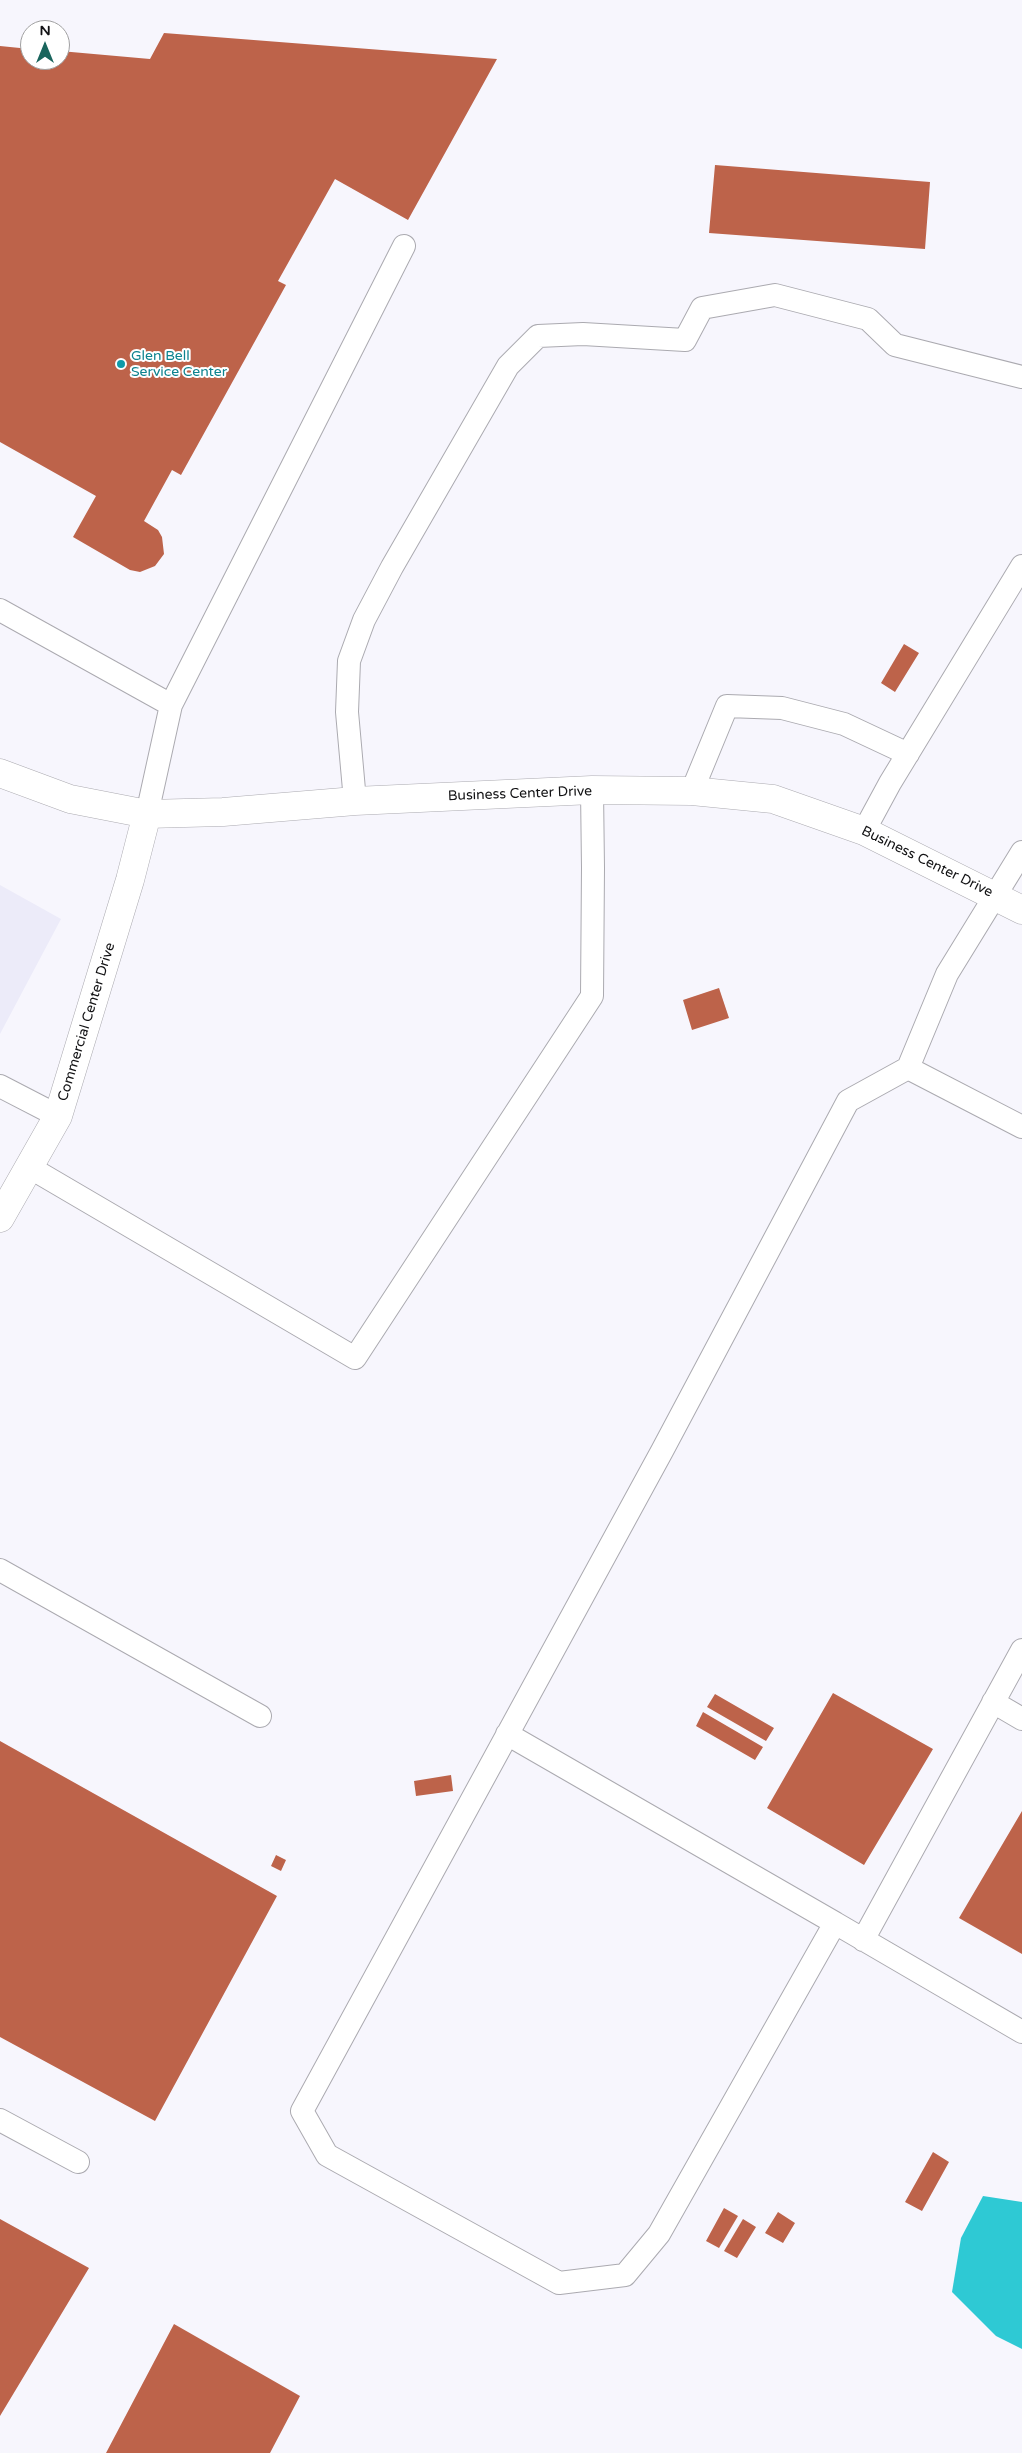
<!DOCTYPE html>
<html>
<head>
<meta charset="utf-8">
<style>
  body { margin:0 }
  #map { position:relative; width:1022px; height:2453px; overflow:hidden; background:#f7f6fd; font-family:"Varela Round",sans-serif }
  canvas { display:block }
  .north { position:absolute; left:20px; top:20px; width:50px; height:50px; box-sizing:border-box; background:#fff; border:1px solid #a0a0a1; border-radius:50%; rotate:0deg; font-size:14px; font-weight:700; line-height:20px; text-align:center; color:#121214 }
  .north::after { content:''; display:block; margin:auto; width:18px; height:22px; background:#1a655d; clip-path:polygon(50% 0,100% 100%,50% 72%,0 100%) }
</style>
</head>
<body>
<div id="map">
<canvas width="1022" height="2453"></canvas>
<div class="north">N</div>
</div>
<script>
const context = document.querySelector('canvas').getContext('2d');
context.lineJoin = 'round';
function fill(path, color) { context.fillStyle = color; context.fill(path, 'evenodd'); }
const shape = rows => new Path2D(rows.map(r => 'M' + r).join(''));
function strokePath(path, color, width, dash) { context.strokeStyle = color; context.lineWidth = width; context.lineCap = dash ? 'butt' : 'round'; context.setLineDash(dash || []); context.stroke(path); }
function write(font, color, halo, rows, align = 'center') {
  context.font = font + ' "Varela Round",sans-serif'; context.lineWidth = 4; context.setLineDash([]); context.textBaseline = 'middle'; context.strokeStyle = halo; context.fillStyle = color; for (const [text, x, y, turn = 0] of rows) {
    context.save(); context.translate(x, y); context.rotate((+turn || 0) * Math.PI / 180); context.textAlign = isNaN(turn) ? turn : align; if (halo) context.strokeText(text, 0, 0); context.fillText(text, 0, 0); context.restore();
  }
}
fill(shape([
  [0,885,61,919,0,1034]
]), '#ecebf9');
fill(shape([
  [983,2196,1022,2202,1022,2349,996,2336,952,2292,961,2238]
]), '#2ec9d4');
fill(shape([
  [164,33,497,59,408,220,335,179,278,281,286,285,181,475,172,470,144,521,158,530,162,537,164,554,155,566,140,572,130,570,73,537,96,496,0,442,0,46,30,49,30,60,60,60,60,51,150,59],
  [715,165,930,182,925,249,709,233],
  [904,644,919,653,895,692,881,683],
  [719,988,729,1018,692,1030,683,1000],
  [833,1693,933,1749,864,1865,767,1808],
  [715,1694,774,1728,766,1741,707,1707],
  [703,1712,763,1747,755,1760,696,1726],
  [0,1741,277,1896,155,2121,0,2037],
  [451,1775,453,1791,416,1796,414,1781],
  [1022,1811,1022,1954,959,1918],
  [276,1855,286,1860,281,1871,271,1866],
  [933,2152,949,2162,922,2211,905,2202],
  [724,2208,738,2216,719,2248,706,2241],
  [778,2212,795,2223,783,2243,765,2233],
  [0,2219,89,2268,0,2416],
  [743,2219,756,2227,737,2258,724,2251],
  [174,2324,300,2396,270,2453,106,2453]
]), '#bd634a');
const service = shape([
  [0,610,171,705],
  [692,791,727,706,782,708,844,724,908,754],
  [355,801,347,712,349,661,364,620,392,567,508,366,538,336,583,334,685,340,702,308,775,295,868,319,895,345,1022,377],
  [147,814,171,705,404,246],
  [864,831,890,783,1022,566],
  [1022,852,947,974,908,1068,848,1101,662,1451,302,2111,327,2155,559,2283,625,2275,659,2234,835,1923,1022,2032],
  [908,1068,1022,1127],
  [0,1086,58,1116],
  [29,1167,355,1358,592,996,593,868,592,790],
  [0,1570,260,1716],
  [993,1702,1022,1719],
  [507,1734,835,1923],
  [863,1940,1022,1650],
  [0,2120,78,2162]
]);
const minor = shape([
  [0,773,70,799,147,814,223,812,355,801,592,790,692,791,773,799,864,831,1022,910],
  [0,1218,58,1116,130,880,147,814]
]);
strokePath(service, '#abaab0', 24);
strokePath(minor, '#abaab0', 29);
strokePath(service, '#fff', 22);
strokePath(minor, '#fff', 28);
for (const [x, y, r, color] of [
  [121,364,5,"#0f9aa8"]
]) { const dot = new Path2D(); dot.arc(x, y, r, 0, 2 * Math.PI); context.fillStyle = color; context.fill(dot); strokePath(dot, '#fff', 2); }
write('14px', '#0d838f', '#fff', [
  ["Glen Bell",131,356],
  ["Service Center",131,372]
], 'left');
write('14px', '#121214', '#fff', [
  ["Business Center Drive",520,794,-2],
  ["Business Center Drive",927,862,26],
  ["Commercial Center Drive",87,1022,-73]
]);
</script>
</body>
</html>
